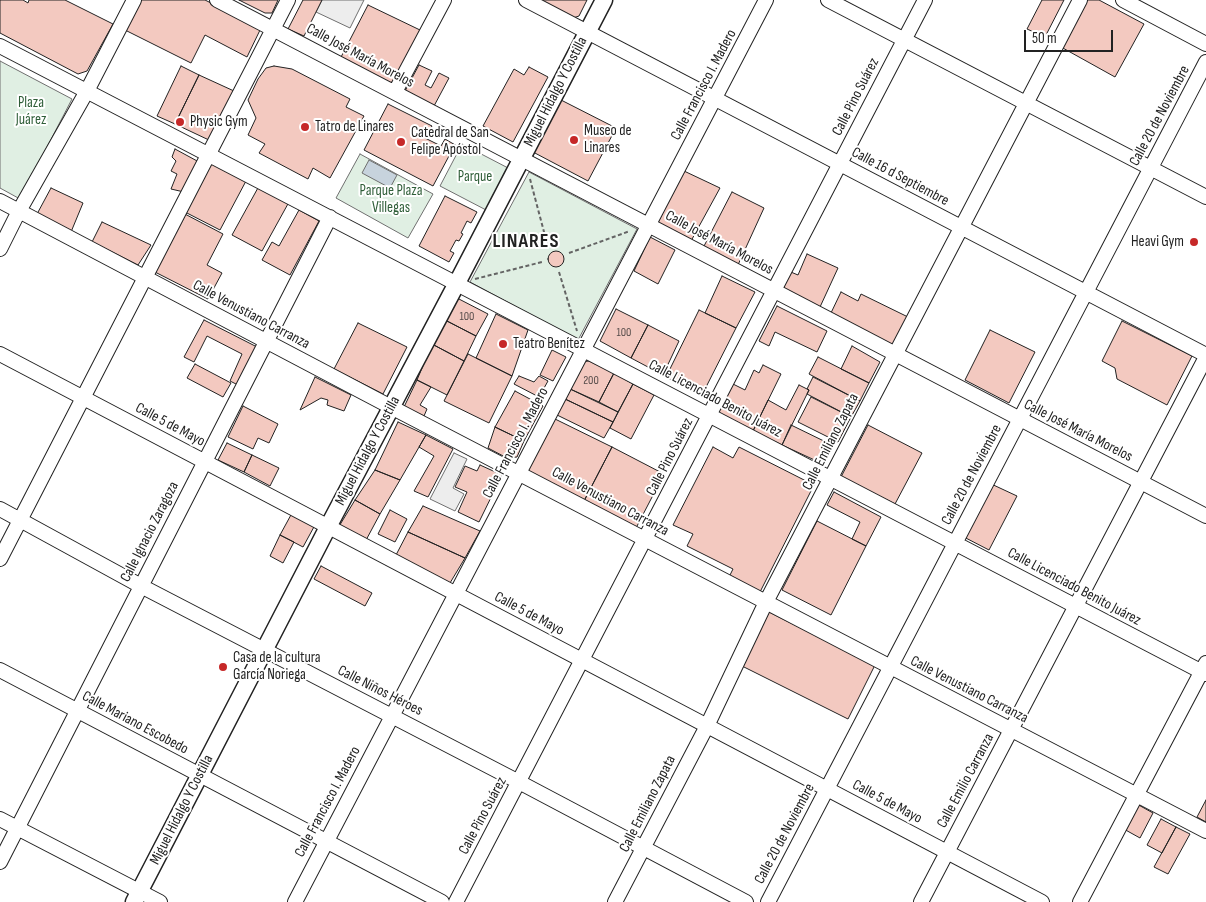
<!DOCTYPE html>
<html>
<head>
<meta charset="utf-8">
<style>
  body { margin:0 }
  #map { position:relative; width:1206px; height:902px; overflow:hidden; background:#fff; font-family:"Sofia Sans Condensed",sans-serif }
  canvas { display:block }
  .scale { position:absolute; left:1024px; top:30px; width:89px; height:22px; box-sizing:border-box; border:2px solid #222; border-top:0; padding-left:6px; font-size:15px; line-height:18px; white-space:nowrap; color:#222; -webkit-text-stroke:4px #fff; paint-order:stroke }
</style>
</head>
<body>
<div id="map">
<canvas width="1206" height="902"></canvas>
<div class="scale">50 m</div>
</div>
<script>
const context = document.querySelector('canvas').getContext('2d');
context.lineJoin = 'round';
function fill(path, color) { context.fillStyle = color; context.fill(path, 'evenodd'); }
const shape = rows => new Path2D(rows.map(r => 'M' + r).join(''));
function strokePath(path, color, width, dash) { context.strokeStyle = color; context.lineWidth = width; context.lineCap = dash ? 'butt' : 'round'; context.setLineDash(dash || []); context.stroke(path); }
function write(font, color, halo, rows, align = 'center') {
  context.font = font + ' "Sofia Sans Condensed",sans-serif'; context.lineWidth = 4; context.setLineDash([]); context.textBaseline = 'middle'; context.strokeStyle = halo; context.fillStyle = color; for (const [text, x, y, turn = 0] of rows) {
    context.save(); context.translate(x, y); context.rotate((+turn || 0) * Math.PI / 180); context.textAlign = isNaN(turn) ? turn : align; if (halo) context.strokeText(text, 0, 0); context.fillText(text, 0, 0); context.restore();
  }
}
const green = shape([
  [0,61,72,99,20,199,0,188,0,61],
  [462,144,510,169,488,211,440,186,462,144],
  [360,154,433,194,408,238,336,198,360,154],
  [529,172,637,229,578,340,470,282,529,172]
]);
fill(green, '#e0efe3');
strokePath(green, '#6f6f6f', 1);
const parking = shape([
  [322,0,364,0,350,28,316,12,322,0],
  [454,453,467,459,453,488,464,494,455,511,430,499,454,453]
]);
fill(parking, '#ededed');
strokePath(parking, '#6f6f6f', 1);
const water = shape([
  [369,160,397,175,390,188,362,173,369,160]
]);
fill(water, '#c7d3dd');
strokePath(water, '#6f6f6f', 1);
const building = shape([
  [0,0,23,0,28,3,29,0,65,0,113,24,87,71,78,74,0,33,0,0],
  [137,0,205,0,261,28,247,57,205,35,191,63,123,29,137,0],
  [239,0,278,0,272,13,265,13,239,0],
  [303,0,322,0,304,36,288,29,303,0],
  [540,0,587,0,579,16,573,18,540,0],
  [1042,0,1064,0,1045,37,1027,29,1042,0],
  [1086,0,1099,0,1144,24,1115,77,1061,47,1086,0],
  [368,5,420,30,397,81,388,83,340,59,368,5],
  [419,65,432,71,425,85,431,88,439,73,449,78,434,106,405,91,419,65],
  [181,66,199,75,175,124,157,116,181,66],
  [274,66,292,69,350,99,346,107,364,116,330,178,313,168,308,179,259,153,265,144,248,135,256,118,248,100,258,79,266,68,274,66],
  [529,67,548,77,513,142,483,126,514,69,524,75,529,67],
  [199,75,234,91,211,141,175,124,199,75],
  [561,100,616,128,588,181,533,152,561,100],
  [388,104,432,126,425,138,441,146,445,139,457,146,451,156,449,156,433,186,364,150,388,104],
  [175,149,199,162,184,192,171,189,177,174,171,171,176,161,172,157,175,149],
  [211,162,246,181,220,230,185,212,211,162],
  [684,171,720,188,691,241,657,224,684,171],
  [259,186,289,202,262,251,232,235,259,186],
  [51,188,83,203,71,232,37,214,51,188],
  [732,192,764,208,737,267,703,248,732,192],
  [445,196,477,212,471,223,467,221,461,233,463,234,459,241,456,240,450,251,454,253,449,262,419,246,445,196],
  [299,210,319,221,290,275,262,260,272,242,279,246,299,210],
  [183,213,223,234,207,265,222,273,208,299,153,271,183,213],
  [102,222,151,245,138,265,92,242,102,222],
  [650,237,675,250,658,284,634,271,650,237],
  '548 259a8 8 0 1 1 16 0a8 8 0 1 1-16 0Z',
  [807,254,838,268,820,307,777,288,786,270,798,275,807,254],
  [722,276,755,292,736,328,705,313,722,276],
  [841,292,858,301,861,294,908,317,893,346,830,315,841,292],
  [457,298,488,314,476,336,445,320,457,298],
  [777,306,827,331,817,352,775,332,769,346,759,341,777,306],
  [616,309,648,325,631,358,600,341,616,309],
  [699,310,736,328,702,395,666,377,699,310],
  [496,314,528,330,512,376,476,358,496,314],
  [204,320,259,348,240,386,230,381,242,354,207,336,194,362,184,357,204,320],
  [445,320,476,336,464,361,432,344,445,320],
  [1122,321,1192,356,1167,405,1117,379,1115,368,1102,361,1122,321],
  [358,323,407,347,383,394,334,369,358,323],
  [648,325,679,341,663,375,631,358,648,325],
  [990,330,1035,352,1009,403,965,380,990,330],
  [432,344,464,361,447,395,417,380,432,344],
  [852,346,880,362,869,383,841,369,852,346],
  [552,350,566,357,553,381,540,375,552,350],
  [468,354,512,376,489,423,444,401,468,354],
  [818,357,869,383,860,401,809,374,818,357],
  [589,361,614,373,599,402,568,388,581,362,589,361],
  [195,364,231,383,223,397,187,378,195,364],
  [763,365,781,374,753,431,715,412,729,382,745,390,754,370,759,373,763,365],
  [614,373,633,384,618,412,599,402,614,373],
  [519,376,534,382,539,376,548,381,539,397,514,384,519,376],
  [315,377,351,395,344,411,327,405,328,400,321,398,300,410,315,377],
  [813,377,860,401,851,417,807,394,809,390,807,389,813,377],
  [417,380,431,387,420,405,427,409,424,416,404,407,417,380],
  [633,384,654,395,631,439,610,428,633,384],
  [799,385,809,390,782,445,753,431,768,400,786,410,799,385],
  [568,388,618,412,613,422,563,398,568,388],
  [515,391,543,406,524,441,495,427,515,391],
  [811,397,851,417,838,442,798,422,811,397],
  [563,398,613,422,604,438,555,414,563,398],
  [243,406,278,424,269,443,258,438,253,449,228,437,243,406],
  [555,419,612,447,584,501,527,472,555,419],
  [398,422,426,435,400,480,375,470,398,422],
  [791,425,830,444,821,463,782,445,791,425],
  [868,425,922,453,895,504,841,477,868,425],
  [495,427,524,441,517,457,507,458,488,448,495,427],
  [426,435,453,449,428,497,414,491,434,456,419,447,426,435],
  [227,443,252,455,244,472,218,460,227,443],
  [612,447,664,474,636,528,584,501,612,447],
  [713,447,733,458,739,447,814,485,760,592,729,577,733,569,687,546,693,534,673,525,713,447],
  [252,455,279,468,270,486,244,472,252,455],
  [480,465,502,475,479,522,458,512,467,492,455,487,465,466,477,471,480,465],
  [375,470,400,480,380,514,355,500,375,470],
  [987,482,1017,496,989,550,960,535,987,482],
  [834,492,881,517,866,546,852,539,860,522,827,505,834,492],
  [355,500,380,514,365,542,338,528,355,500],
  [423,506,480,531,465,558,408,532,423,506],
  [390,510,407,519,395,542,378,534,390,510],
  [292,513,315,525,303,547,280,535,292,513],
  [817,521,866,546,831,615,782,590,817,521],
  [408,532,465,558,450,583,396,555,408,532],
  [280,535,294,542,283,563,270,556,280,535],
  [321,566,372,593,365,606,314,579,321,566],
  [769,612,875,665,848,719,742,666,769,612],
  [1206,800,1206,822,1197,817,1206,800],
  [1135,803,1153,813,1140,838,1122,828,1135,803],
  [1161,819,1176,827,1162,853,1147,845,1161,819],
  [1176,827,1190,834,1168,874,1154,867,1176,827]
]);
fill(building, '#f3c9c0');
strokePath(building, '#222', 1);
const minor = shape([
  [217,0,1206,516],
  [526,0,1206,355],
  [828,0,1206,197],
  [1123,0,1206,44],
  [0,46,1206,674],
  [395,92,444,0],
  [0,201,391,407,1206,831],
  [0,249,19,211,87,91,134,0],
  [0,354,1042,902],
  [0,509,141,586,519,782,746,902],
  [0,559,288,0],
  [0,670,442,902],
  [0,819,160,902],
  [0,862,330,217],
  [295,902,766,0],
  [456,902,925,0],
  [615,902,707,726,766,602,1080,0],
  [768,902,1206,62],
  [921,902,1206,357],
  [1080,902,1206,663]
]);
const major = shape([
  [134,902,328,527,457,283,604,0]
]);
strokePath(minor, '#222', 16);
strokePath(major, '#222', 19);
strokePath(shape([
  [530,179,548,247],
  [569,253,630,231],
  [559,272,577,331],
  [475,279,542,262]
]), '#646464', 2, [4, 2.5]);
strokePath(minor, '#fff', 14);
strokePath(major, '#fff', 16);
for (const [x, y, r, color] of [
  [180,122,5,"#c62828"],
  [305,127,5,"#c62828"],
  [574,140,5,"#c62828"],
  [401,142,5,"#c62828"],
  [1194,242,5,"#c62828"],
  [503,344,5,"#c62828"],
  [223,667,5,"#c62828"]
]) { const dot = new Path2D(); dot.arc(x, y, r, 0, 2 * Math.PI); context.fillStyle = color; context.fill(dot); strokePath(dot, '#fff', 2); }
write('12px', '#564c4a', null, [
  ["100",467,317],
  ["100",624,333],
  ["200",591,381]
]);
write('15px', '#222', '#fff', [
  ["Calle José María Morelos",360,56,28],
  ["Calle Francisco I. Madero",704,85,-62],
  ["Miguel Hidalgo Y Costilla",556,92,-63],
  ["Calle Pino Suárez",856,97,-63],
  ["Calle 20 de Noviembre",1160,116,-62],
  ["Calle 16 d Septiembre",900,177,28],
  ["Calle José María Morelos",719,243,28],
  ["Calle Venustiano Carranza",251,315,28],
  ["Calle Licenciado Benito Juárez",715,399,28],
  ["Calle 5 de Mayo",170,425,28],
  ["Calle José María Morelos",1078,431,27],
  ["Calle Emiliano Zapata",831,442,-63],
  ["Calle Francisco I. Madero",516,443,-62],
  ["Miguel Hidalgo Y Costilla",368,451,-62],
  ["Calle Pino Suárez",670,457,-63],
  ["Calle 20 de Noviembre",972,475,-62],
  ["Calle Venustiano Carranza",610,502,28],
  ["Calle Ignacio Zaragoza",150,532,-63],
  ["Calle Licenciado Benito Juárez",1074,587,28],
  ["Calle 5 de Mayo",529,614,28],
  ["Calle Venustiano Carranza",969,690,27],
  ["Calle Niños Héroes",380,691,27],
  ["Calle Mariano Escobedo",135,723,28],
  ["Calle Emilio Carranza",966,781,-62],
  ["Calle Francisco I. Madero",328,802,-62],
  ["Calle 5 de Mayo",887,802,28],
  ["Calle Emiliano Zapata",648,804,-63],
  ["Miguel Hidalgo Y Costilla",182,810,-63],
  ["Calle Pino Suárez",483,816,-62],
  ["Calle 20 de Noviembre",785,834,-62]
]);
write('15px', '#2f5e38', '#fff', [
  ["Plaza",31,103],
  ["Juárez",31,120],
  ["Parque",475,177],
  ["Parque Plaza",391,191],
  ["Villegas",391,208]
]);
write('15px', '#222', '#fff', [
  ["Physic Gym",190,122],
  ["Tatro de Linares",315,127],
  ["Museo de",584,131],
  ["Linares",584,148],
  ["Catedral de San",411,133],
  ["Felipe Apóstol",411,150],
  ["Heavi Gym",1184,242,"right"],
  ["Teatro Benítez",513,344],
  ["Casa de la cultura",233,658],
  ["García Noriega",233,675]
], 'left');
context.letterSpacing = '1px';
write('bold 20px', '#222', '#fff', [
  ["LINARES",526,242]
]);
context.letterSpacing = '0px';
</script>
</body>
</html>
